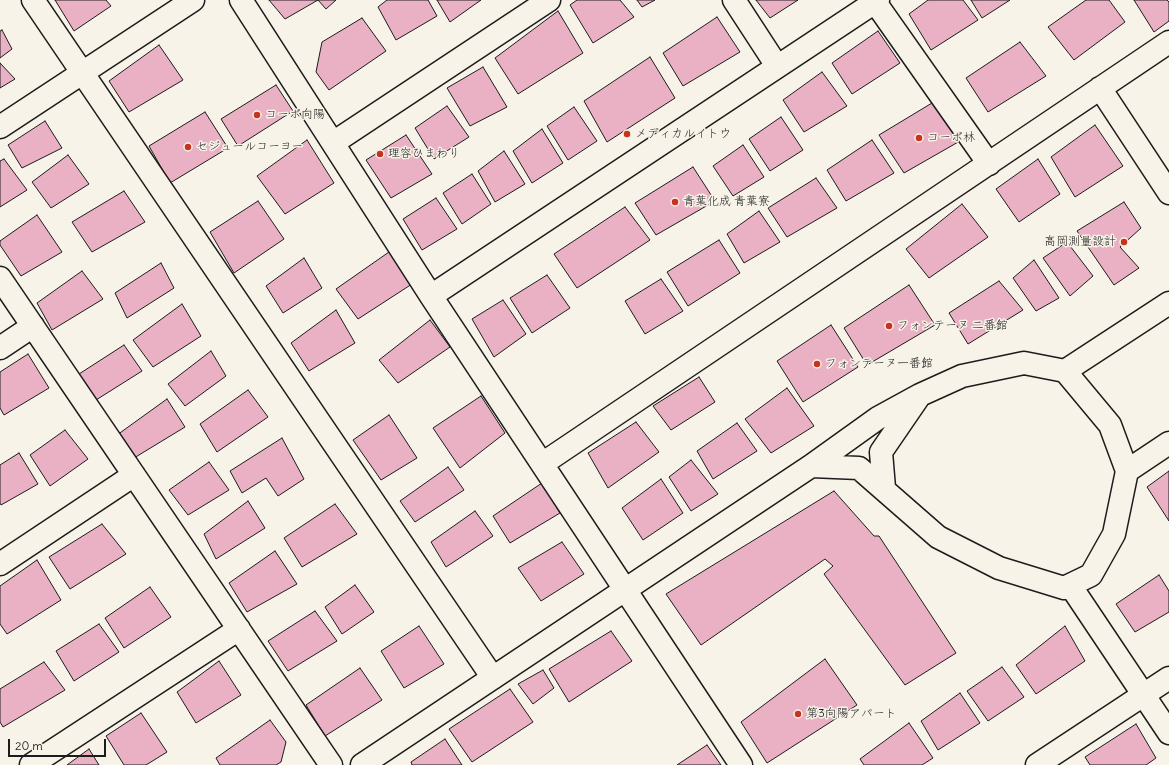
<!DOCTYPE html>
<html>
<head>
<meta charset="utf-8">
<style>
  body { margin:0 }
  #map { position:relative; width:1169px; height:765px; overflow:hidden; background:#f7f3e8; font-family:Delius,sans-serif }
  canvas { display:block }
  .scale { position:absolute; left:8px; top:739px; width:98px; height:18px; box-sizing:border-box; border:2px solid #1c1c1c; border-top:0; padding-left:5px; font-size:12px; line-height:14px; white-space:nowrap; color:#1c1c1c; -webkit-text-stroke:3px #f7f3e8; paint-order:stroke }
</style>
</head>
<body>
<div id="map">
<canvas width="1169" height="765"></canvas>
<div class="scale">20 m</div>
</div>
<script>
const context = document.querySelector('canvas').getContext('2d');
context.lineJoin = 'round';
function fill(path, color) { context.fillStyle = color; context.fill(path, 'evenodd'); }
const shape = rows => new Path2D(rows.map(r => 'M' + r).join(''));
function strokePath(path, color, width, dash) { context.strokeStyle = color; context.lineWidth = width; context.lineCap = dash ? 'butt' : 'round'; context.setLineDash(dash || []); context.stroke(path); }
function write(font, color, halo, rows, align = 'center') {
  context.font = font + ' Delius,"Klee One",sans-serif'; context.lineWidth = 3; context.setLineDash([]); context.textBaseline = 'middle'; context.strokeStyle = halo; context.fillStyle = color; for (const [text, x, y, turn = 0] of rows) {
    context.save(); context.translate(x, y); context.rotate((+turn || 0) * Math.PI / 180); context.textAlign = isNaN(turn) ? turn : align; if (halo) context.strokeText(text, 0, 0); context.fillText(text, 0, 0); context.restore();
  }
}
const building = shape([
  [55,0,106,0,111,6,74,31,55,0],
  [269,0,336,0,326,9,318,0,285,19,269,0],
  [387,0,428,0,437,16,396,40,378,7,387,0],
  [437,0,481,0,450,22,437,0],
  [577,0,620,0,634,17,593,43,570,5,577,0],
  [637,0,655,0,642,7,637,0],
  [756,0,798,0,770,18,756,0],
  [928,0,963,0,978,20,931,50,909,14,928,0],
  [971,0,1010,0,982,18,971,0],
  [1086,0,1109,0,1125,22,1074,60,1048,27,1086,0],
  [1134,0,1167,0,1169,2,1169,21,1154,32,1134,0],
  [558,11,583,53,518,94,495,58,558,11],
  [717,17,740,52,683,86,663,53,717,17],
  [362,18,386,51,329,90,316,72,322,42,362,18],
  [2,30,12,49,0,58,0,31,2,30],
  [878,31,900,63,852,94,832,63,878,31],
  [1020,42,1046,76,988,112,966,78,1020,42],
  [159,45,183,80,129,112,109,81,159,45],
  [650,57,675,98,607,142,584,101,650,57],
  [0,63,15,79,0,88,0,63],
  [483,67,507,107,470,126,447,88,483,67],
  [822,72,847,106,804,132,783,100,822,72],
  [276,85,293,111,238,146,221,119,276,85],
  [932,103,960,141,904,173,879,135,932,103],
  [447,106,469,137,434,159,415,128,447,106],
  [574,107,597,141,568,160,547,126,574,107],
  [205,112,228,148,170,183,149,146,205,112],
  [781,117,803,150,770,171,749,139,781,117],
  [45,121,62,148,22,168,8,145,45,121],
  [1095,125,1123,166,1075,197,1051,157,1095,125],
  [542,129,563,163,532,183,513,151,542,129],
  [406,135,432,174,391,198,366,160,406,135],
  [307,140,334,183,285,214,257,176,307,140],
  [872,140,894,173,846,201,827,170,872,140],
  [743,145,764,177,733,196,713,166,743,145],
  [504,151,525,184,495,202,478,171,504,151],
  [68,155,89,184,51,208,32,182,68,155],
  [4,159,27,190,0,207,0,161,4,159],
  [1038,159,1060,194,1019,222,996,189,1038,159],
  [693,167,715,201,656,235,635,203,693,167],
  [472,174,491,204,462,224,443,193,472,174],
  [816,178,837,208,787,237,768,208,816,178],
  [124,191,145,222,92,252,72,222,124,191],
  [436,198,457,229,422,250,403,219,436,198],
  [258,201,284,239,234,273,210,232,258,201],
  [1124,202,1141,228,1120,247,1139,268,1114,285,1077,231,1124,202],
  [962,204,988,237,929,278,906,249,962,204],
  [625,207,650,240,577,288,554,254,625,207],
  [759,211,780,242,744,263,727,234,759,211],
  [37,215,62,252,21,276,0,245,0,241,37,215],
  [719,240,740,273,688,306,667,272,719,240],
  [1067,242,1093,276,1070,296,1043,258,1067,242],
  [389,252,412,284,358,319,336,289,389,252],
  [304,258,322,288,283,313,266,286,304,258],
  [1034,260,1059,298,1036,311,1013,278,1034,260],
  [161,263,174,288,127,318,115,293,161,263],
  [82,271,103,299,52,330,37,303,82,271],
  [547,275,570,308,532,333,510,298,547,275],
  [661,279,683,311,645,334,625,301,661,279],
  [999,281,1023,310,968,344,949,313,999,281],
  [909,285,935,325,867,365,844,328,909,285],
  [503,300,526,334,494,357,472,319,503,300],
  [182,304,201,336,153,367,133,340,182,304],
  [336,310,355,343,309,371,291,343,336,310],
  [430,320,450,347,398,383,379,360,430,320],
  [831,325,858,367,803,402,777,361,831,325],
  [124,345,142,371,96,400,79,374,124,345],
  [211,351,226,376,185,406,168,384,211,351],
  [28,354,49,388,4,415,0,408,0,372,28,354],
  [699,377,715,402,671,430,653,406,699,377],
  [787,388,814,426,771,453,745,419,787,388],
  [248,390,268,417,217,452,200,424,248,390],
  [481,396,505,433,460,468,433,428,481,396],
  [167,399,185,427,134,458,117,435,167,399],
  [389,415,417,458,381,480,353,440,389,415],
  [636,422,659,452,608,488,588,453,636,422],
  [737,423,757,451,713,479,697,451,737,423],
  [65,430,88,459,50,486,30,455,65,430],
  [282,438,304,479,278,496,266,478,242,493,230,471,282,438],
  [19,453,38,484,1,505,0,503,0,465,19,453],
  [691,460,718,494,691,511,669,477,691,460],
  [209,462,229,490,188,515,169,490,209,462],
  [448,467,464,490,415,522,400,501,448,467],
  [1169,471,1169,521,1147,487,1169,471],
  [661,479,683,513,643,540,622,508,661,479],
  [542,483,560,513,510,543,493,516,542,483],
  [834,491,874,536,879,536,956,653,905,685,824,574,833,566,825,559,701,645,666,594,834,491],
  [248,501,265,528,216,559,204,534,248,501],
  [335,504,357,534,302,567,284,538,335,504],
  [475,511,493,536,446,567,431,542,475,511],
  [102,524,126,554,70,589,49,557,102,524],
  [562,542,584,574,541,601,518,568,562,542],
  [275,551,297,584,247,612,229,583,275,551],
  [37,560,61,600,7,634,0,624,0,586,37,560],
  [1159,575,1169,591,1169,612,1135,632,1116,604,1159,575],
  [355,585,374,612,342,634,325,607,355,585],
  [150,587,171,617,124,648,105,618,150,587],
  [315,611,337,641,288,671,268,641,315,611],
  [99,624,119,652,74,681,56,651,99,624],
  [419,626,444,664,404,688,381,651,419,626],
  [1065,626,1085,661,1036,694,1016,665,1065,626],
  [611,631,632,661,569,702,549,669,611,631],
  [825,659,857,705,767,763,741,722,825,659],
  [219,661,241,695,196,723,177,692,219,661],
  [44,662,65,690,3,727,0,722,0,689,44,662],
  [1002,667,1024,697,988,721,967,691,1002,667],
  [360,668,382,700,325,736,306,705,360,668],
  [543,670,554,688,533,704,518,684,543,670],
  [510,689,533,722,472,762,449,729,510,689],
  [960,693,980,723,938,750,921,721,960,693],
  [141,713,167,752,146,765,124,765,106,736,141,713],
  [270,720,286,742,281,762,276,765,220,765,216,758,270,720],
  [909,723,933,758,922,765,864,765,860,759,909,723],
  [1136,724,1156,758,1146,765,1090,765,1085,757,1136,724],
  [445,739,462,765,412,765,411,762,445,739],
  [707,745,721,765,677,765,707,745],
  [89,749,99,765,67,765,89,749]
]);
fill(building, '#eab1c4');
strokePath(building, '#1c1c1c', 1);
const street = shape([
  [33,0,493,678],
  [241,0,431,296,741,765],
  [734,0,777,66],
  [875,2,989,164],
  [1100,88,1169,193],
  [0,127,193,0],
  [333,143,549,0],
  [0,278,331,765],
  [431,296,878,0],
  [0,348,33,326],
  [1065,371,1169,303],
  [542,464,1169,42],
  [1127,471,1110,425,1065,371,1024,363,962,376,920,395,878,418,811,466,859,468,938,537,999,568,1064,588,1091,575,1114,534,1127,471,1169,443],
  [884,488,881,452,918,398],
  [0,564,134,475],
  [1070,585,1169,733],
  [31,765,239,629],
  [362,765,811,466],
  [1037,765,1169,678]
]);
strokePath(street, '#1c1c1c', 25);
strokePath(street, '#f7f3e8', 22);
for (const [x, y, r, color] of [
  [257,115,4,"#c8321e"],
  [627,134,4,"#c8321e"],
  [919,138,4,"#c8321e"],
  [188,147,4,"#c8321e"],
  [380,154,4,"#c8321e"],
  [675,202,4,"#c8321e"],
  [1124,242,4,"#c8321e"],
  [889,326,4,"#c8321e"],
  [817,364,4,"#c8321e"],
  [798,714,4,"#c8321e"]
]) { const dot = new Path2D(); dot.arc(x, y, r, 0, 2 * Math.PI); context.fillStyle = color; context.fill(dot); strokePath(dot, '#f7f3e8', 1.5); }
write('12px', '#1c1c1c', '#f7f3e8', [
  ["コーポ向陽",265,115],
  ["メディカルイトウ",635,134],
  ["コーポ林",927,138],
  ["セジュールコーヨー",196,147],
  ["理容ひまわり",388,154],
  ["青葉化成 青葉寮",683,202],
  ["高岡測量設計",1116,242,"right"],
  ["フォンテーヌ 二番館",897,326],
  ["フォンテーヌ一番館",825,364],
  ["第3向陽アパート",806,714]
], 'left');
</script>
</body>
</html>
